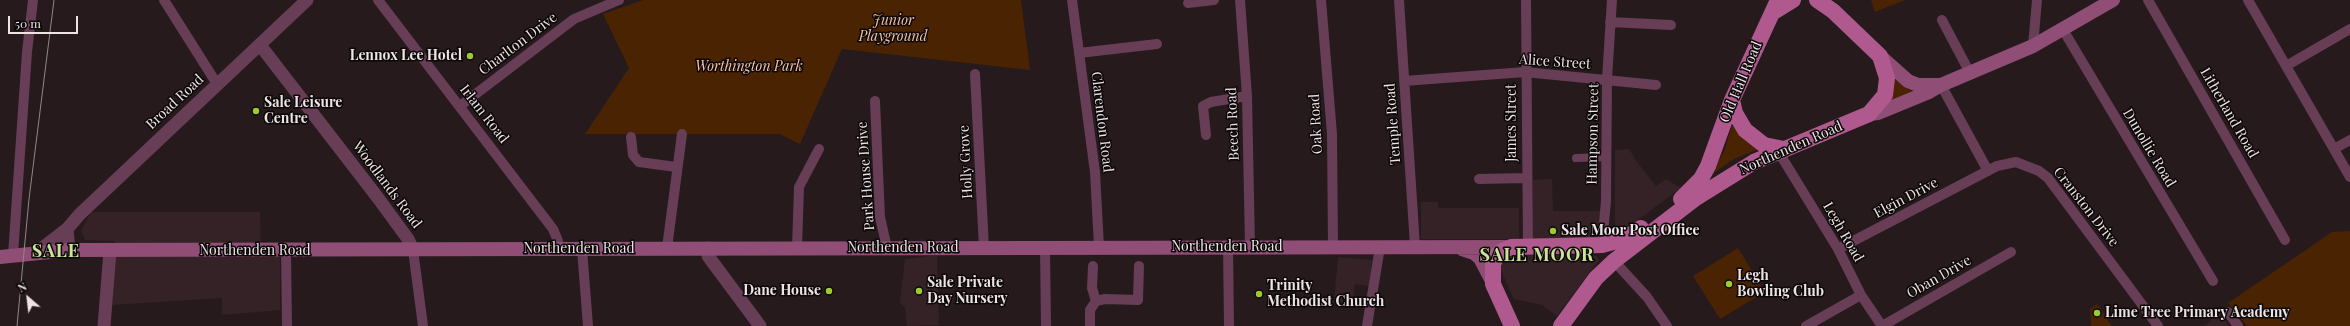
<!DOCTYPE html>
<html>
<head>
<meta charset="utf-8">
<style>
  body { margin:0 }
  #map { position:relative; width:2350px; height:326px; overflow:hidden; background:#261a1c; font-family:"Playfair Display",serif }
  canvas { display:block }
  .north { position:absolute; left:8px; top:278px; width:40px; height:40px; -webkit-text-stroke:3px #0c0708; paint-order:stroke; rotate:332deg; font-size:11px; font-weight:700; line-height:16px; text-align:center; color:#ede4e5 }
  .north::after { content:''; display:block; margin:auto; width:14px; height:18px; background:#ede4e5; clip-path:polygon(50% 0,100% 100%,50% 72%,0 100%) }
  .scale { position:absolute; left:8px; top:16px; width:70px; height:18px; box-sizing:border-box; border:2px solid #ede4e5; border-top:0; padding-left:5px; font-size:12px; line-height:14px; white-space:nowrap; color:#ede4e5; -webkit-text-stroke:3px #0c0708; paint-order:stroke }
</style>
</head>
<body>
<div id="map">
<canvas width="2350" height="326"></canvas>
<div class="north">N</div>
<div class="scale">50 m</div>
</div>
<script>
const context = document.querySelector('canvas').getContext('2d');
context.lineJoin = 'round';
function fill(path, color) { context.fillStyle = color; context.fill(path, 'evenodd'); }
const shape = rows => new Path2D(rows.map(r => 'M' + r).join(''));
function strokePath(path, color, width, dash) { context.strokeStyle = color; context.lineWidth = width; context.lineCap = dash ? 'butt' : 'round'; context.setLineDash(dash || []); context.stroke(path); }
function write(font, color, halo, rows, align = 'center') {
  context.font = font + ' "Playfair Display",serif'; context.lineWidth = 3; context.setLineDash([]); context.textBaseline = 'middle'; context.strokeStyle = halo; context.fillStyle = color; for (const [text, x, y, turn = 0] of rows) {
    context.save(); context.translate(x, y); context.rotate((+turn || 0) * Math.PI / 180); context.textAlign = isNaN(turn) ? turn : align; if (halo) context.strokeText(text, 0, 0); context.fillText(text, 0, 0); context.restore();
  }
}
fill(shape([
  [1629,149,1637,162,1656,186,1666,179,1681,188,1620,233,1617,233,1615,231,1615,150],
  [1552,179,1553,211,1601,211,1600,238,1533,239,1533,180],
  [1421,202,1438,202,1438,208,1519,208,1519,239,1421,239],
  [91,212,260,212,261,252,280,253,280,310,222,315,222,298,112,305,115,241,85,240,81,231],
  [1504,253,1597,256,1599,260,1557,316,1542,305,1514,299,1499,266],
  [937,255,939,325,907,326,905,308,900,302,905,259],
  [1338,257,1372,260,1369,286,1355,284,1353,304,1334,302],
  [2219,312,2229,326,2204,326,2208,323]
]), '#352226');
fill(shape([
  [643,0,1021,0,1030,70,842,49,800,144,779,134,585,134,629,68,603,14],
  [1871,0,1905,0,1875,12],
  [1893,78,1912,91,1912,94,1888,103],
  [1732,125,1744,139,1759,149,1734,159,1715,172,1713,168,1724,152],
  [2350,231,2350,326,2247,326,2228,303,2332,232],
  [1738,248,1765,292,1720,319,1693,276],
  [2097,304,2112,326,2091,326,2090,309]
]), '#4a2303');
strokePath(shape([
  [1576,158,1607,157]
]), '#683d56', 8);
strokePath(shape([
  [164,0,217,84],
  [378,0,553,229,558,241,558,249],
  [1072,0,1095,172,1099,247],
  [1240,0,1247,96,1250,247],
  [1321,0,1332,134,1333,247],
  [1399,0,1415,246],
  [1526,0,1528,246],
  [2148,0,2285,240],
  [2248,0,2350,177],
  [1188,3,1214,0],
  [1942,20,1970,73],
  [1610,22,1671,25],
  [2062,28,2213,281],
  [2033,46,2037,0],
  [1079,53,1157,44],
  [2286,66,2350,29],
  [975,74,984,248],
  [1404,81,1525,72,1656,85],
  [1941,85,1988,171],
  [875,101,880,217,887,248],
  [460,106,574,19,619,0],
  [1206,135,1203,106,1211,102,1247,96],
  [631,137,633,155,639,162,676,167],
  [2334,149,2350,140],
  [1778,151,1838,249,1861,295,1882,326],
  [1479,179,1526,178],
  [1602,245,1606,201,1607,79,1612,0],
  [1228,247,1229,326],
  [667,248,682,134],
  [797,248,799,187,819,149],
  [1045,248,1046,326],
  [582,249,588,326],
  [1838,249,1997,166,2016,162,2039,171,2048,178,2158,326],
  [413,250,423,326],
  [286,251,287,326],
  [13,255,27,52,33,0],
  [1614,261,1647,297,1667,326],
  [1093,266,1092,288,1096,301],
  [2228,312,2238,326],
  [1090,326,1090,310,1096,301,1105,299,1138,300,1139,266],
  [1367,326,1380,247],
  [1806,326,1861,295],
  [1882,326,2011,252]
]), '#683d56', 10);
strokePath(shape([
  [260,45,378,198,408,239,413,250],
  [707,248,708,256,760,326],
  [69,250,67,229,80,214,307,0],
  [36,253,67,229],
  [104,326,110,251]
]), '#683d56', 13);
strokePath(shape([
  [1880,56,1908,81,1918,85,1940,85],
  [1869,114,1878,113,1929,92,1941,85,2033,46,2113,0],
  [1462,249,1474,253,1480,258,1493,283],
  [0,257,69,250,1511,247]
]), '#904d76', 14);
strokePath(shape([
  [1772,13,1793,0],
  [1732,100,1735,113,1745,130,1764,145,1784,149],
  [1681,199,1701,179,1708,166,1732,100,1778,0],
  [1512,326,1493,284,1493,264,1497,255,1502,251,1511,247,1602,245,1624,239,1641,228],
  [1561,326,1596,278,1614,261,1696,198,1754,162,1869,114,1885,95,1887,78,1880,56,1833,11,1817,0]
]), '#b0598f', 16);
strokePath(shape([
  [17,326,29,199,54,0]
]), '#928789', 1);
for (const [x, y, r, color] of [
  [470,56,4,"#9dca30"],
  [256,111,4,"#9dca30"],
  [1553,231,4,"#9dca30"],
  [1729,284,4,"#9dca30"],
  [829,291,4,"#9dca30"],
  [919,291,4,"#9dca30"],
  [1259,294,4,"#9dca30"],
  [2097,313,4,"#9dca30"]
]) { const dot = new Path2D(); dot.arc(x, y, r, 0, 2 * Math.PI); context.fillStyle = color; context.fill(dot); strokePath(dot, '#0c0708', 1.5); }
write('italic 14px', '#f7c3a2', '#0c0708', [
  ["Junior",893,21],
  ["Playground",893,37],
  ["Worthington Park",749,67]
]);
write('14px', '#ede4e5', '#0c0708', [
  ["Charlton Drive",518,44,-37],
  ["Alice Street",1555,62,4],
  ["Old Hall Road",1741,82,-67],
  ["Broad Road",175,102,-43],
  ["Litherland Road",2229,113,60],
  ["Irlam Road",484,114,52],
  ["Clarendon Road",1102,122,83],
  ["James Street",1512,123,-90],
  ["Beech Road",1233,124,-92],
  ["Oak Road",1316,124,-93],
  ["Temple Road",1393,124,-94],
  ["Hampson Street",1593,134,-89],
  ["Northenden Road",1791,148,-24],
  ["Dunollie Road",2149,148,59],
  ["Holly Grove",966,162,-93],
  ["Park House Drive",866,176,-94],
  ["Woodlands Road",387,185,53],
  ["Elgin Drive",1906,198,-28],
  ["Cranston Drive",2086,207,52],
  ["Legh Road",1843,232,60],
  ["Northenden Road",1227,247],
  ["Northenden Road",903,248],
  ["Northenden Road",579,249],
  ["Northenden Road",255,251],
  ["Oban Drive",1939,277,-30]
]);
write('bold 14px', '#ede4e5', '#0c0708', [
  ["Lennox Lee Hotel",462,56,"right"],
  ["Sale Leisure",264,103],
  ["Centre",264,119],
  ["Sale Moor Post Office",1561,231],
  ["Legh",1737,276],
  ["Bowling Club",1737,292],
  ["Sale Private",927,283],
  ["Day Nursery",927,299],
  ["Trinity",1267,286],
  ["Methodist Church",1267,302],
  ["Dane House",821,291,"right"],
  ["Lime Tree Primary Academy",2105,313]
], 'left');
context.letterSpacing = '1px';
write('bold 18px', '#c9e59b', '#0c0708', [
  ["SALE",56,251],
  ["SALE MOOR",1537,255]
]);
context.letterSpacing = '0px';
</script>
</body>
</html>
